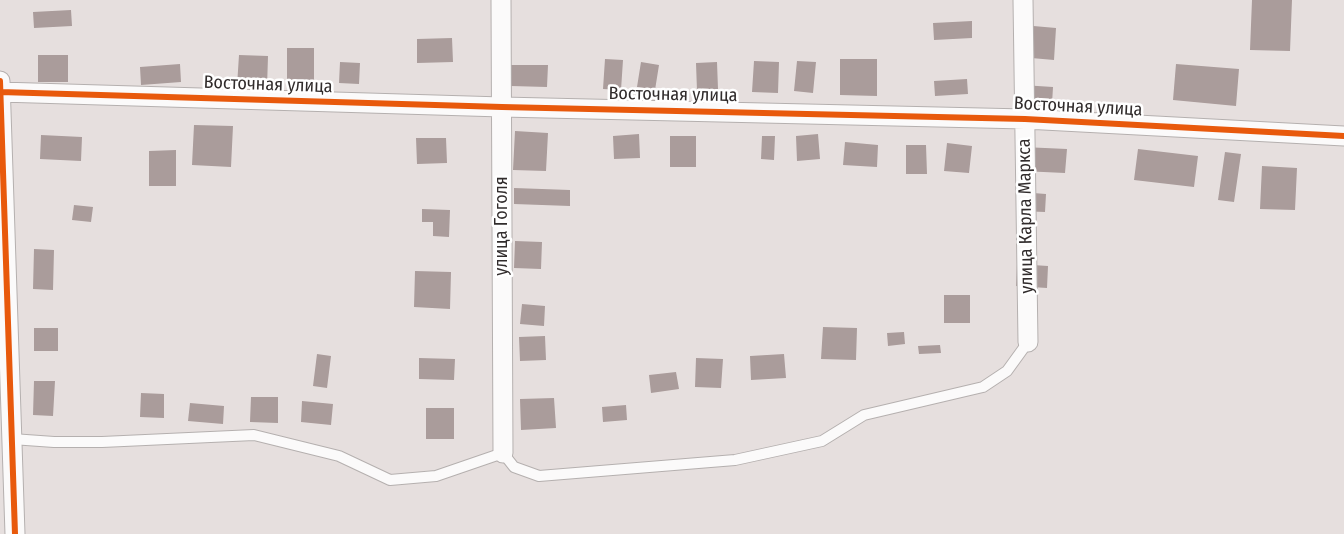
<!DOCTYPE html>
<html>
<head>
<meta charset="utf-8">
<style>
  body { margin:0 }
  canvas { display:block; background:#e6dfde }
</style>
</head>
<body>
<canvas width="1344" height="534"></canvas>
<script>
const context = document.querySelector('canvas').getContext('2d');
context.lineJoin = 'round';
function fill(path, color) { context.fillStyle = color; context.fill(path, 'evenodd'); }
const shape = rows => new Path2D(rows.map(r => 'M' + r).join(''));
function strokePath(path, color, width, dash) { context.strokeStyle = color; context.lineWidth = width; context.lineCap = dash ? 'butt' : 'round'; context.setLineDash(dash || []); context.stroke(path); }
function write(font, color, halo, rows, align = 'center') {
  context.font = font + ' "Fira Sans Condensed",sans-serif'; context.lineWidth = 5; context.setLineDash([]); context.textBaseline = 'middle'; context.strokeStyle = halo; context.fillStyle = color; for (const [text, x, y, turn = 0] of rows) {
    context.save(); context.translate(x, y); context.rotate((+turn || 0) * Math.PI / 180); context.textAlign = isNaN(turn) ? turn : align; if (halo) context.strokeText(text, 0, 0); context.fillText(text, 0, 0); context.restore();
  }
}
fill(shape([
  [1252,0,1292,0,1290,51,1250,50],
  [71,10,72,26,34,28,33,12],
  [972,21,972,38,934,40,933,23],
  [1022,25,1056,28,1054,60,1020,57],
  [452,38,453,62,417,63,417,39],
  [287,48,314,48,314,80,287,80],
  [38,55,68,55,68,82,38,82],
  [239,55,268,56,267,88,237,86],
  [605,59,623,60,621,90,603,89],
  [840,59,877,59,877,96,840,95],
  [754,61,779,62,778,93,752,92],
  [797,61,816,62,813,93,794,91],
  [340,62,360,63,359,84,339,83],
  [641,62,659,65,655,90,637,87],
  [717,62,718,89,697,91,696,63],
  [180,64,181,82,141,85,140,67],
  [1176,64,1239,69,1236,106,1173,100],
  [511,65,548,65,547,87,511,86],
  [967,79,968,94,935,96,934,81],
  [1022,85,1053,87,1052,104,1021,103],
  [194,125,233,126,231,167,192,165],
  [515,131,548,133,546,171,513,170],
  [639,134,640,158,614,159,613,136],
  [818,134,820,159,797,161,796,136],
  [41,135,82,137,81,161,40,159],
  [670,136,696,136,696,167,670,167],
  [762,136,775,136,774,160,761,159],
  [416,138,446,138,447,163,417,164],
  [845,142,878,145,877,167,843,165],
  [947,143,972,146,969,173,944,171],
  [906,145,926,145,927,174,906,174],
  [1023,147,1067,149,1065,173,1022,171],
  [1138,149,1198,156,1194,187,1134,180],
  [176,150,176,186,149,186,149,151],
  [1225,152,1241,154,1234,202,1218,200],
  [1262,166,1297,168,1295,210,1260,209],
  [514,188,570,190,570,206,514,204],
  [1020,192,1046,194,1045,212,1019,211],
  [74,205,93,207,91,222,72,220],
  [422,209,450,210,449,237,433,236,433,222,422,222],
  [515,241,542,242,541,269,514,268],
  [34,249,54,250,53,290,33,289],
  [1017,264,1048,266,1047,288,1016,286],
  [415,271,451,272,450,309,414,307],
  [944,295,970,295,970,323,944,323],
  [522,304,545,306,544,326,520,324],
  [823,327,857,328,856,360,821,359],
  [34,328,58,328,58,351,34,351],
  [904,332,905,344,888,346,887,333],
  [545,336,546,360,520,361,519,337],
  [940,345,941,353,919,354,918,346],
  [317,354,331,356,327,388,313,386],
  [784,354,786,378,751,380,750,356],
  [419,358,455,359,454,380,419,379],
  [696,358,723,359,721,388,695,387],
  [676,372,679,389,651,393,649,375],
  [34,381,55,381,53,416,33,415],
  [141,393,164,394,164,418,140,417],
  [251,397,278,397,278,423,250,422],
  [554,398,556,428,521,430,520,399],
  [302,401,333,404,331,425,301,422],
  [190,403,224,406,223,424,188,421],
  [626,405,627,420,603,422,602,407],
  [426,408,454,408,454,439,426,439]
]), '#aa9c9b');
const service = shape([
  [12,439,54,442,102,442,254,435,339,456,390,480,436,476,503,453,514,467,539,476,735,460,822,441,864,415,983,387,1007,371,1028,342]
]);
const minor = shape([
  [501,0,503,453],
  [1023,0,1028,342],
  [0,81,15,534],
  [0,92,502,107,1025,119,1344,136]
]);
strokePath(service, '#b5b0af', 12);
strokePath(minor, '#b5b0af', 21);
strokePath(service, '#fbfafa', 10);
strokePath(minor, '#fbfafa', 19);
strokePath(shape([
  [0,81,15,534],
  [0,92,502,107,1025,119,1344,136]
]), '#e8590c', 6);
write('18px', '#312c2c', '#fff', [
  ["Восточная улица",268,85,2],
  ["Восточная улица",673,95,1],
  ["Восточная улица",1078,107,3],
  ["улица Карла Маркса",1026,216,-91],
  ["улица Гоголя",502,226,-90]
]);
</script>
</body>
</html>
